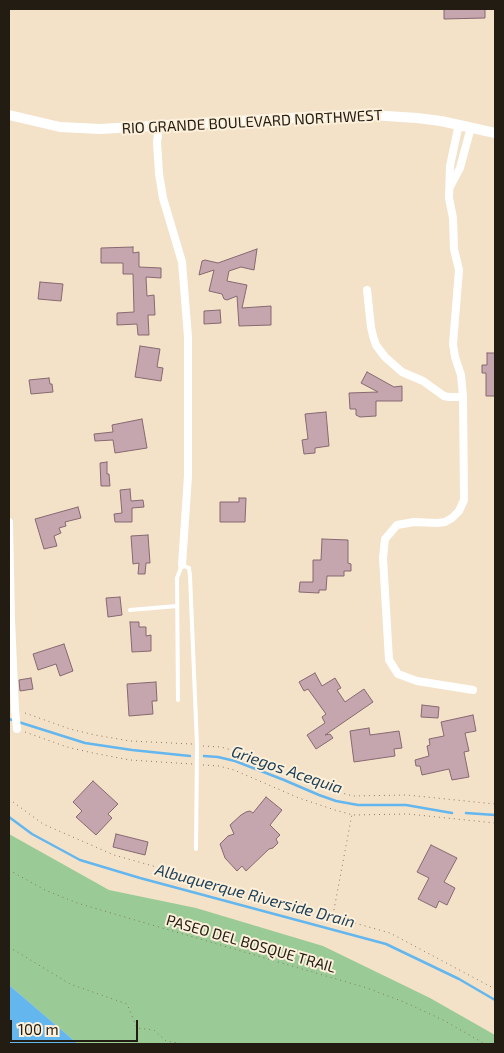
<!DOCTYPE html>
<html>
<head>
<meta charset="utf-8">
<style>
  body { margin:0 }
  #map { position:relative; width:504px; height:1053px; overflow:hidden; background:#f3e2c8; font-family:"Exo 2",sans-serif }
  canvas { display:block }
  .frame { position:absolute; inset:0; border:10px solid #221c12; pointer-events:none }
  .scale { position:absolute; left:10px; top:1020px; width:128px; height:22px; box-sizing:border-box; border:2px solid #221c12; border-top:0; padding-left:6px; font-size:15px; line-height:18px; white-space:nowrap; color:#221c12; -webkit-text-stroke:4px #fdf0db; paint-order:stroke }
</style>
</head>
<body>
<div id="map">
<canvas width="504" height="1053"></canvas>
<div class="frame"></div>
<div class="scale">100 m</div>
</div>
<script>
const context = document.querySelector('canvas').getContext('2d');
context.lineJoin = 'round';
function fill(path, color) { context.fillStyle = color; context.fill(path, 'evenodd'); }
const shape = rows => new Path2D(rows.map(r => 'M' + r).join(''));
function strokePath(path, color, width, dash) { context.strokeStyle = color; context.lineWidth = width; context.lineCap = dash ? 'butt' : 'round'; context.setLineDash(dash || []); context.stroke(path); }
function write(font, color, halo, rows, align = 'center') {
  context.font = font + ' "Exo 2",sans-serif'; context.lineWidth = 4; context.setLineDash([]); context.textBaseline = 'middle'; context.strokeStyle = halo; context.fillStyle = color; for (const [text, x, y, turn = 0] of rows) {
    context.save(); context.translate(x, y); context.rotate((+turn || 0) * Math.PI / 180); context.textAlign = isNaN(turn) ? turn : align; if (halo) context.strokeText(text, 0, 0); context.fillText(text, 0, 0); context.restore();
  }
}
fill(shape([
  [9,834,109,890,196,908,323,946,430,998,495,1035,495,1044,78,1044,9,985]
]), '#9aca96');
fill(shape([
  [9,985,78,1044,11,1044,9,1042]
]), '#64b6ee');
strokePath(shape([
  [9,719,85,743,132,750,190,756],
  [204,756,218,757,235,761,284,780,319,795,336,801,358,805,406,805,452,813],
  [466,813,495,815],
  [9,817,32,834,80,860,140,878,386,944,459,979,495,1000]
]), '#64b6ee', 2.5);
const building = shape([
  [444,9,485,9,485,18,444,19,444,9],
  [133,247,133,253,139,252,139,267,161,268,161,278,146,277,147,296,154,295,155,315,148,315,149,335,138,335,137,324,117,325,117,313,134,312,133,274,123,274,123,263,101,263,101,248,133,247],
  [257,249,254,270,241,267,229,271,227,281,247,285,242,308,271,306,271,325,239,326,237,296,227,300,224,299,222,294,209,291,214,270,199,275,202,261,205,260,218,263,257,249],
  [40,282,63,284,61,301,38,299,40,282],
  [220,310,221,323,204,324,204,311,220,310],
  [140,346,160,349,157,367,163,368,161,381,135,377,140,346],
  [487,353,495,353,495,396,486,396,486,373,482,373,482,365,487,365,487,353],
  [367,372,394,387,402,386,402,401,376,401,376,416,360,417,356,415,356,409,350,409,349,393,378,392,361,383,367,372],
  [49,378,50,384,52,384,53,392,31,394,29,380,49,378],
  [326,412,329,446,315,448,315,453,304,454,302,440,308,439,305,414,326,412],
  [142,419,147,448,115,453,113,440,95,441,94,434,113,432,112,425,142,419],
  [107,462,107,474,109,474,110,486,101,486,100,463,107,462],
  [130,489,131,501,143,500,144,507,132,508,132,522,115,522,114,514,122,513,120,490,130,489],
  [239,498,246,498,245,522,220,522,220,502,239,502,239,498],
  [78,507,81,518,65,522,66,526,59,528,61,533,54,536,57,546,44,549,35,519,78,507],
  [148,535,150,563,146,563,145,574,138,574,139,563,133,564,131,536,148,535],
  [322,539,348,540,348,563,351,564,351,571,344,571,344,576,327,576,326,590,319,590,319,593,299,592,300,582,313,582,313,560,321,560,322,539],
  [120,597,122,615,108,617,106,598,120,597],
  [130,622,139,622,139,627,146,627,146,636,151,635,151,651,132,652,130,622],
  [64,644,73,671,60,676,56,664,38,670,33,654,64,644],
  [315,673,322,686,335,678,341,688,337,690,345,702,364,689,373,702,325,735,330,734,333,738,316,749,307,735,325,723,322,717,326,714,308,689,304,691,299,682,315,673],
  [31,678,33,689,20,691,19,680,31,678],
  [156,682,157,701,152,701,153,714,129,716,127,684,156,682],
  [422,705,439,707,438,718,421,717,422,705],
  [473,715,476,731,465,733,469,751,464,752,469,777,452,780,449,769,422,775,420,766,416,766,415,760,429,756,427,746,430,745,429,739,444,736,441,722,473,715],
  [369,728,370,735,399,731,402,748,394,749,395,756,354,762,350,731,369,728],
  [93,781,118,804,108,814,112,818,96,835,76,817,82,811,73,802,93,781],
  [266,797,282,810,270,825,280,835,276,839,278,843,273,848,269,849,246,871,242,866,237,871,225,858,220,844,228,836,234,834,230,825,241,815,246,812,250,811,253,813,266,797],
  [116,834,148,842,145,855,113,847,116,834],
  [431,845,457,858,444,882,455,888,447,905,439,901,436,908,418,899,429,878,417,872,431,845]
]);
fill(building, '#c5a5ae');
strokePath(building, '#866971', 1);
strokePath(shape([
  [25,713,70,729,95,735,130,741,192,744],
  [25,732,67,747,93,753,130,760,192,764],
  [203,746,221,747,238,752,304,781,338,792,353,796,407,795,495,804],
  [203,765,219,766,234,770,299,798,335,810,353,815,408,814,495,823],
  [9,799,43,824,114,855,390,933,495,989],
  [9,870,45,890,77,903,367,988,404,1002,445,1021,485,1044],
  [333,915,352,814],
  [9,947,70,984,127,1004,137,1028,154,1030,166,1041,184,1044]
]), '#867a69', 1, [1, 4]);
strokePath(shape([
  [130,610,177,606],
  [178,700,177,578,182,565,189,568,190,576,197,745,196,849]
]), '#fff', 4);
strokePath(shape([
  [459,124,450,166,449,198,453,218,454,249,459,270,453,344,455,357,461,375,463,397,464,500,459,511,452,518,445,522,437,523,414,522,397,525,385,539,383,558,389,660,398,674,417,681,473,690],
  [159,126,157,142,159,174,163,198,182,262,188,337,188,476,182,565],
  [450,187,460,168,471,127],
  [367,290,371,327,373,336,376,345,385,357,402,372,423,381,444,396,449,397,463,397],
  [9,522,11,620,15,710,17,729]
]), '#fff', 8);
strokePath(shape([
  [9,115,60,127,100,129,325,116,371,115,417,118,441,121,495,133]
]), '#fff', 10);
write('15px', '#221c12', '#fdf0db', [
  ["RIO GRANDE BOULEVARD NORTHWEST",252,122,-3],
  ["PASEO DEL BOSQUE TRAIL",251,944,16]
]);
write('italic 16px', '#1d4058', '#fdf0db', [
  ["Griegos Acequia",287,770,19],
  ["Albuquerque Riverside Drain",255,896,15]
]);
</script>
</body>
</html>
